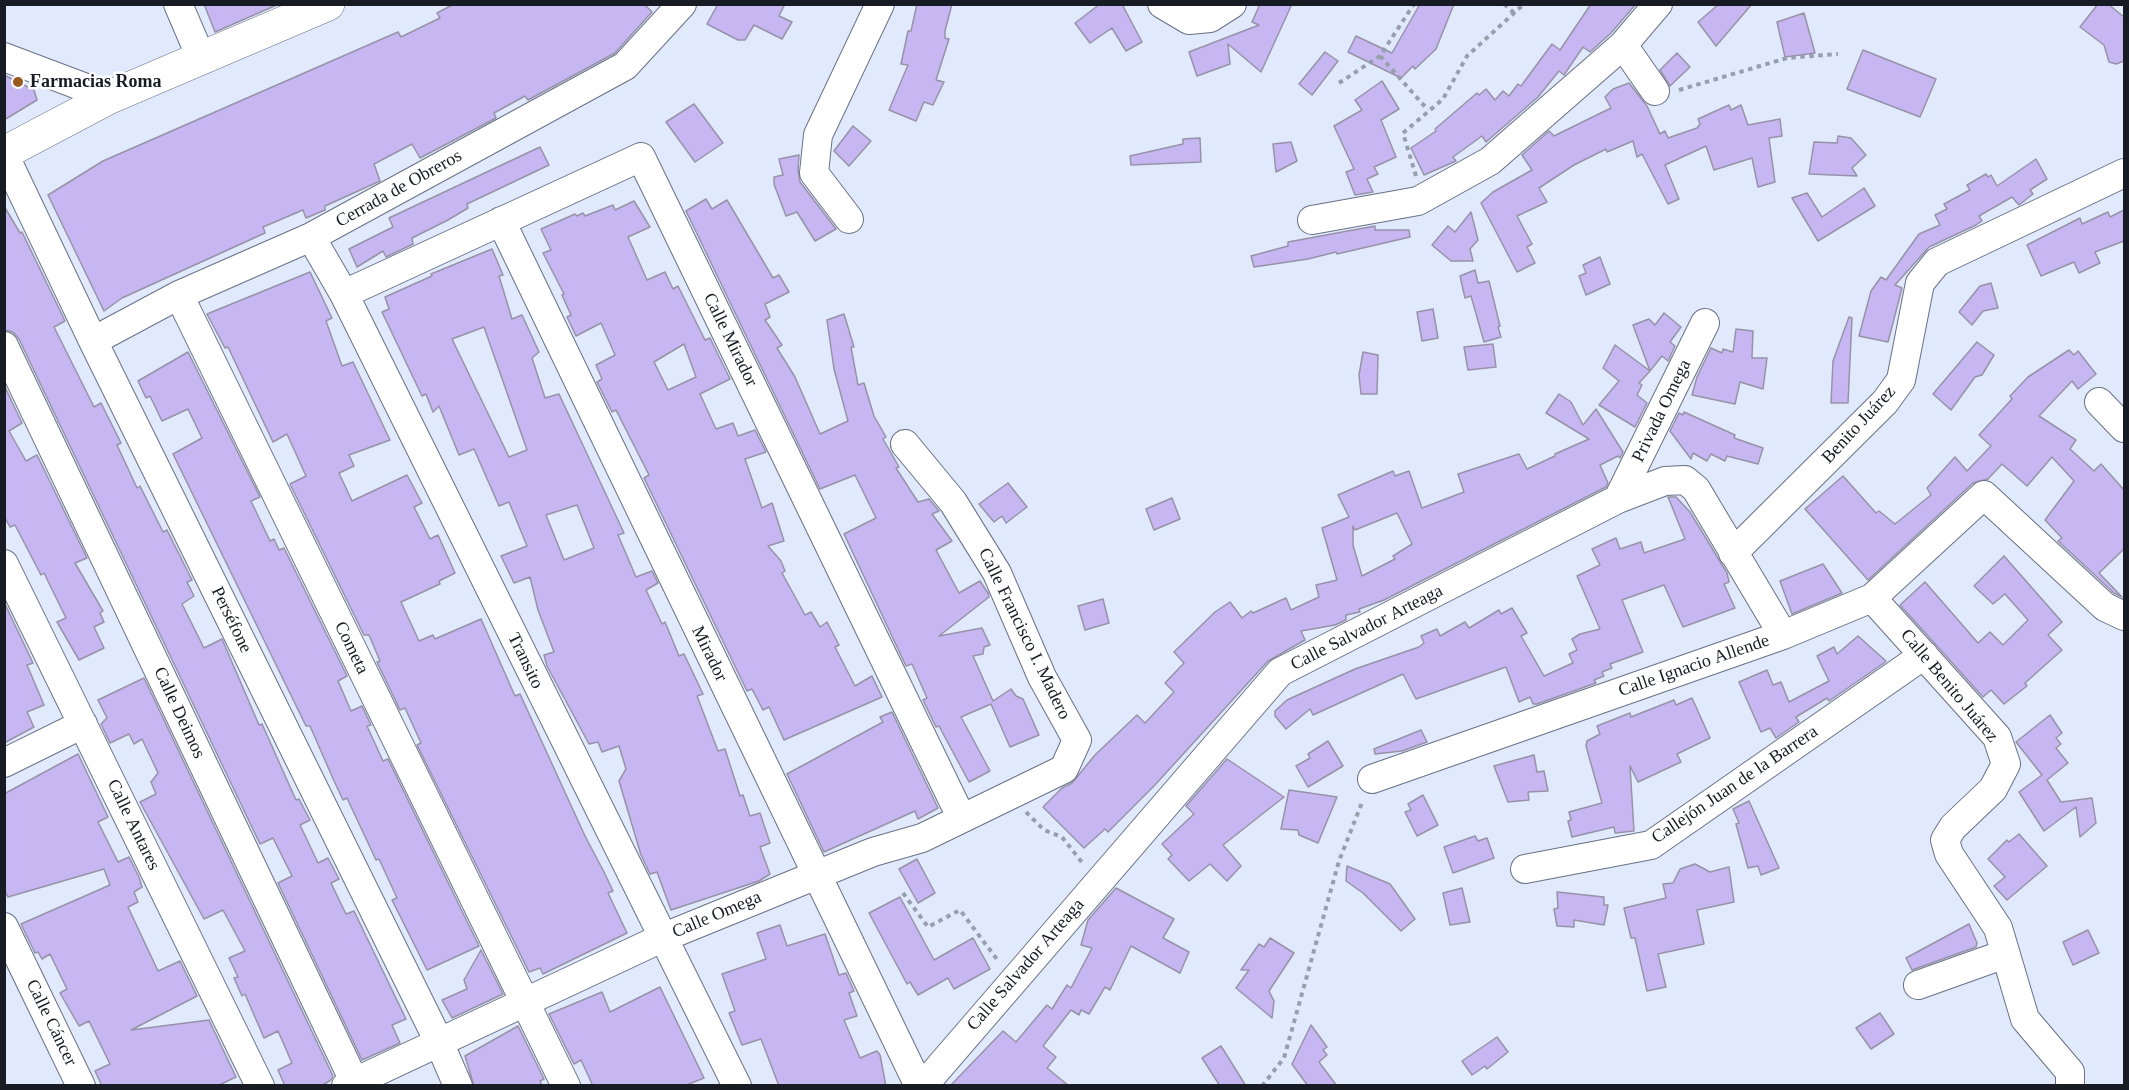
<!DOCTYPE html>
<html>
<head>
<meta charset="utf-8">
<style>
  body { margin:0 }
  #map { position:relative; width:2129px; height:1090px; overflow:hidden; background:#e1eafc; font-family:Georgia,serif }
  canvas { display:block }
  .frame { position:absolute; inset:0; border:6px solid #171b23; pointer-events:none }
</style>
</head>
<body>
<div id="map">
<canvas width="2129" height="1090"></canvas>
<div class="frame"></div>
</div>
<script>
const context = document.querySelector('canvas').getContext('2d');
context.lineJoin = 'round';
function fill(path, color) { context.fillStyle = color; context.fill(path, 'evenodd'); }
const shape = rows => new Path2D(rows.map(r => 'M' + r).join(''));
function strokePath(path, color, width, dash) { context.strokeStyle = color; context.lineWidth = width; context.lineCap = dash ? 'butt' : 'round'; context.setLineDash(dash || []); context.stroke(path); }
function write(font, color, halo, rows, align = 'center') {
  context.font = font + ' Georgia,serif'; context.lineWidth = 5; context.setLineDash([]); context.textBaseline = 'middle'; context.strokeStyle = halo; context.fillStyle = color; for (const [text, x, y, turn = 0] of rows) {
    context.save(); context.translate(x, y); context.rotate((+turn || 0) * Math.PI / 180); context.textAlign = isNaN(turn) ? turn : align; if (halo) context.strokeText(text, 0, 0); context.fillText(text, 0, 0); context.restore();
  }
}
const building = shape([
  [204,4,279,4,215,32,204,4],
  [454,4,644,4,652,12,615,53,528,100,525,96,494,113,496,118,420,158,412,144,374,164,380,181,325,206,325,210,306,218,303,210,263,227,265,233,122,298,104,311,48,195,103,161,398,32,401,37,440,18,437,13,454,4],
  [718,4,785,4,779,16,792,22,782,39,754,25,745,40,738,40,707,24,718,4],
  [917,4,952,4,945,31,945,38,949,39,936,80,944,82,933,105,924,102,916,121,889,110,908,65,901,64,908,31,911,31,917,4],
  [1100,4,1122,4,1142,42,1126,51,1112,28,1090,43,1075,23,1100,4],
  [1260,4,1292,4,1261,72,1228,44,1230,64,1197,76,1189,52,1259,25,1252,22,1260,4],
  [1420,4,1454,4,1436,49,1415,69,1413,66,1401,78,1348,52,1356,36,1392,53,1420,4],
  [1591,4,1636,4,1611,33,1590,52,1583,47,1564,75,1559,71,1538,97,1486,142,1482,136,1453,157,1456,161,1424,175,1411,148,1436,131,1435,129,1477,93,1479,95,1486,89,1495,100,1503,91,1509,96,1518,84,1521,86,1552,44,1560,50,1591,4],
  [1719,4,1752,4,1716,46,1698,22,1719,4],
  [2098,4,2108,4,2124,17,2124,61,2116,64,2109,62,2104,45,2080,27,2098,4],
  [1804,13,1815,53,1785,57,1777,22,1804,13],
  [1863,50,1936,79,1920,117,1847,89,1863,50],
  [1325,52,1338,61,1312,95,1299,84,1325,52],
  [1677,53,1690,67,1670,86,1660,70,1677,53],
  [4,75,34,90,37,100,4,120,4,75],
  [1382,81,1399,109,1381,120,1396,157,1374,167,1378,174,1367,179,1373,192,1355,195,1346,172,1354,169,1334,126,1362,110,1355,100,1382,81],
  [1629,83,1647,106,1660,134,1665,131,1668,138,1697,128,1700,124,1698,119,1729,105,1731,110,1741,105,1748,125,1780,119,1782,136,1769,138,1775,182,1758,187,1752,158,1714,170,1706,146,1665,165,1679,199,1668,204,1642,154,1637,157,1633,141,1607,152,1606,149,1574,165,1539,188,1547,202,1517,216,1532,244,1527,247,1535,263,1517,272,1481,203,1493,192,1532,170,1522,155,1549,131,1554,136,1611,108,1605,97,1613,89,1629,83],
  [694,104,723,143,695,162,666,122,694,104],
  [853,126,871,141,849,166,834,151,853,126],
  [1838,136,1851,138,1866,155,1852,168,1857,176,1809,174,1814,142,1837,143,1838,136],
  [1200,138,1201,162,1131,165,1130,156,1183,144,1183,139,1200,138],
  [1291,142,1297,161,1276,172,1273,144,1291,142],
  [540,147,549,165,467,204,468,208,448,220,412,238,413,244,386,257,383,251,357,267,349,249,393,227,389,218,540,147],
  [799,155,798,171,800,182,836,229,815,241,797,212,786,216,774,184,774,177,783,175,779,159,799,155],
  [2036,159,2047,179,2030,190,2033,194,2019,205,2012,197,1979,216,1982,221,1976,225,1929,247,1895,285,1902,288,1888,342,1859,336,1871,291,1881,277,1886,280,1919,234,1940,225,1935,215,1947,209,1944,204,1970,190,1967,185,1986,174,1988,177,1991,175,1997,186,2036,159],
  [1864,188,1875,206,1818,241,1792,198,1807,193,1822,217,1864,188],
  [706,199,712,209,727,200,773,278,779,275,789,292,765,304,770,317,765,320,782,345,777,348,795,377,820,434,848,421,834,369,827,320,844,314,854,347,851,347,858,385,864,383,874,416,886,437,883,439,899,467,896,468,918,502,929,499,939,511,932,514,952,541,936,550,959,593,980,581,988,593,989,597,939,636,982,628,990,645,984,647,983,654,973,656,993,701,1011,689,1016,696,1023,699,1039,735,1010,747,991,704,961,717,990,771,969,782,939,726,936,727,923,700,927,698,912,664,906,666,844,534,876,518,855,475,820,489,686,211,706,199],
  [634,201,650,227,628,237,647,280,665,272,673,289,678,286,705,340,710,338,730,379,700,394,716,429,733,423,738,436,755,430,766,452,745,459,762,508,772,503,784,541,768,546,781,561,785,571,782,573,805,615,811,612,820,627,827,622,839,645,835,647,855,686,872,676,882,697,784,740,769,707,763,710,752,689,747,691,644,478,649,475,616,410,612,412,597,382,602,379,596,365,615,355,601,323,576,336,567,317,571,315,562,295,564,294,543,253,551,250,541,229,575,214,577,216,583,213,585,216,613,205,615,210,634,201],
  [684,344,696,377,668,390,654,362,684,344],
  [4,206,20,233,22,232,65,321,54,327,94,407,101,403,121,443,117,445,137,488,140,486,163,532,167,530,192,580,187,582,194,596,182,604,204,648,222,639,259,725,262,724,296,800,299,799,310,820,300,825,318,863,328,858,339,879,331,883,346,914,354,911,406,1019,392,1025,400,1043,362,1060,278,883,292,876,273,838,260,844,19,339,13,332,4,330,4,206],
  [2124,210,2124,241,2095,252,2100,263,2079,273,2074,262,2041,276,2027,245,2080,218,2082,224,2108,212,2110,217,2124,210],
  [1471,212,1478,240,1470,249,1473,261,1451,261,1432,245,1448,226,1455,232,1471,212],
  [1375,226,1375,230,1409,230,1410,237,1337,254,1336,252,1308,259,1254,267,1251,256,1288,246,1288,242,1375,226],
  [492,249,503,275,499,276,512,319,522,315,539,352,532,358,545,398,559,394,624,533,618,535,636,577,652,571,658,583,646,590,662,624,665,622,679,656,684,654,703,694,697,696,718,751,725,749,740,796,743,795,750,816,760,813,770,843,760,847,770,874,759,881,671,910,657,872,650,874,641,855,619,781,626,769,619,746,602,752,598,742,589,744,547,666,544,655,554,652,538,610,530,577,514,583,501,556,527,546,509,502,499,506,474,449,459,455,439,406,433,412,426,394,422,396,382,312,389,309,385,297,432,276,431,274,492,249],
  [484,327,527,450,509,457,452,339,484,327],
  [577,505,594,548,564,560,546,515,577,505],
  [1600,257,1610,284,1586,295,1579,276,1586,273,1583,265,1600,257],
  [1475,270,1478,283,1489,281,1500,326,1498,327,1501,337,1484,342,1471,296,1465,298,1460,276,1475,270],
  [310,272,332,318,326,321,342,366,353,362,390,440,349,455,354,466,339,473,352,501,407,475,422,503,414,507,430,539,438,535,455,573,439,581,440,584,401,602,419,641,433,635,435,639,481,619,515,696,520,694,585,836,604,872,613,891,608,893,627,933,543,974,540,968,529,972,417,745,421,743,405,708,400,710,377,662,380,661,369,635,364,635,290,484,306,476,287,434,273,442,228,347,225,348,207,314,310,272],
  [1991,283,1998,308,1983,311,1972,325,1959,312,1980,286,1991,283],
  [1433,309,1438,338,1422,341,1417,312,1433,309],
  [1664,313,1681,327,1670,342,1675,346,1668,361,1662,356,1650,371,1633,325,1649,319,1655,325,1664,313],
  [1849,317,1852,318,1848,403,1831,403,1833,361,1849,317],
  [1736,329,1753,331,1752,358,1767,358,1763,389,1740,382,1735,404,1692,395,1697,377,1711,348,1722,353,1723,349,1733,352,1736,329],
  [1977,342,1994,355,1982,375,1975,377,1951,410,1933,394,1977,342],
  [1493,344,1496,367,1468,370,1464,347,1493,344],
  [1615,345,1650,371,1639,383,1642,385,1637,395,1647,403,1635,427,1599,405,1619,381,1603,368,1615,345],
  [2069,350,2074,355,2078,351,2096,374,2078,389,2072,381,2039,416,2076,440,2070,449,2094,471,2101,464,2124,490,2124,549,2099,573,2122,597,2114,593,2058,541,2062,538,2045,520,2074,481,2052,457,2027,486,2002,464,1988,479,1973,483,1868,580,1805,509,1843,476,1876,513,1879,511,1895,524,1931,495,1927,488,1955,457,1967,471,1991,446,1979,435,2012,399,2010,396,2028,377,2069,350],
  [188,352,260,497,251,501,270,541,274,539,279,550,284,548,347,676,338,681,351,711,362,706,371,725,367,726,383,761,388,759,479,946,427,970,392,900,397,898,379,859,376,860,347,798,343,800,334,781,310,726,306,726,173,454,202,438,188,409,162,421,150,396,146,398,138,381,188,352],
  [1363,352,1378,355,1377,394,1361,394,1359,375,1363,352],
  [4,385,22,423,9,431,26,461,37,455,87,558,75,563,103,611,100,613,104,622,94,627,104,648,79,660,57,622,66,618,44,573,41,575,15,525,10,527,4,516,4,385],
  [1559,394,1571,402,1583,425,1596,409,1623,452,1620,458,1618,456,1600,465,1608,483,1606,487,1384,600,1359,609,1360,612,1346,615,1346,620,1335,625,1301,631,1305,640,1268,661,1154,786,1108,832,1105,829,1084,848,1043,807,1062,788,1072,783,1095,755,1137,715,1145,723,1174,692,1165,683,1184,663,1174,652,1215,612,1230,602,1242,618,1251,611,1253,613,1286,598,1291,610,1319,597,1316,585,1337,580,1322,528,1349,517,1338,495,1393,471,1395,476,1409,471,1422,508,1464,492,1458,474,1519,454,1527,469,1555,456,1555,454,1589,439,1546,413,1559,394],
  [1397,513,1412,544,1393,556,1395,559,1362,576,1353,545,1353,526,1355,530,1397,513],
  [1684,412,1735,435,1734,438,1763,448,1758,464,1727,456,1725,461,1711,454,1707,461,1693,453,1691,459,1670,431,1679,413,1683,415,1684,412],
  [1008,483,1027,507,1006,523,1002,516,994,522,979,504,1008,483],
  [1668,497,1676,497,1690,512,1727,573,1729,582,1724,584,1735,608,1683,627,1664,585,1622,600,1643,652,1610,664,1612,668,1602,672,1604,676,1594,680,1596,683,1537,704,1533,704,1530,697,1519,702,1506,667,1416,699,1403,674,1313,715,1310,709,1286,729,1275,716,1275,711,1287,700,1355,669,1419,647,1424,643,1421,636,1437,629,1440,636,1465,622,1469,628,1499,610,1501,614,1512,608,1527,633,1521,636,1544,676,1573,663,1569,654,1577,650,1572,639,1580,634,1600,629,1577,576,1600,565,1592,549,1616,538,1620,549,1641,542,1644,553,1685,539,1668,497],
  [1172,498,1180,519,1154,530,1146,509,1172,498],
  [2004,556,2062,622,2048,635,2062,650,2025,683,2027,686,2004,704,1991,690,1983,697,1900,605,1925,582,1978,643,1990,632,2003,645,2028,620,2005,594,1993,604,1974,586,2004,556],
  [1823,564,1842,593,1792,614,1780,581,1823,564],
  [1103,599,1109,623,1085,630,1078,606,1103,599],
  [4,602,33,663,27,665,44,705,27,712,34,727,4,743,4,602],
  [1858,636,1886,661,1884,663,1829,701,1827,698,1796,717,1799,722,1776,738,1770,728,1761,732,1739,682,1767,670,1773,685,1781,682,1789,702,1829,681,1817,656,1834,647,1837,654,1858,636],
  [144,678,333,1076,331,1080,321,1086,285,1086,278,1070,292,1063,278,1031,264,1038,245,994,242,996,234,978,238,977,229,958,245,951,223,910,204,919,140,802,156,794,151,782,158,773,142,739,134,744,129,734,110,743,101,724,107,718,98,700,144,678],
  [1692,698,1710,738,1677,754,1681,762,1638,782,1630,766,1634,831,1615,833,1614,827,1572,837,1568,821,1571,820,1569,812,1602,803,1586,746,1587,741,1600,734,1597,726,1630,713,1631,717,1674,700,1676,705,1692,698],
  [892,712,938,808,918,819,915,811,824,852,787,774,883,722,880,717,892,712],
  [2050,715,2062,733,2056,738,2061,744,2056,748,2068,763,2047,780,2061,802,2092,798,2096,823,2080,837,2076,807,2044,831,2019,792,2042,775,2016,742,2050,715],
  [1421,730,1427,742,1402,751,1375,754,1374,749,1421,730],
  [1328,741,1343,766,1308,787,1296,766,1310,758,1308,754,1328,741],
  [78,754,108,817,98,822,118,862,129,857,139,877,142,887,134,892,138,902,128,907,158,971,180,961,197,996,131,1030,209,1020,236,1077,217,1086,102,1086,95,1071,110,1064,89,1021,79,1026,60,993,67,989,50,954,42,959,38,952,35,953,21,924,110,885,104,869,8,897,4,889,4,794,78,754],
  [1534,755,1537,772,1544,771,1548,791,1528,792,1529,800,1508,802,1494,766,1534,755],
  [1227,759,1284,797,1223,845,1241,866,1227,881,1210,864,1189,881,1168,859,1172,855,1162,844,1194,814,1186,806,1227,759],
  [1289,790,1337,797,1318,843,1299,835,1298,830,1281,829,1289,790],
  [1423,795,1438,825,1417,836,1405,812,1411,810,1408,804,1423,795],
  [1749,801,1779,868,1761,875,1758,866,1748,868,1736,824,1739,823,1733,809,1749,801],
  [2019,834,2047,866,2007,900,1994,886,2005,877,1988,859,2007,840,2009,842,2019,834],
  [1475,836,1478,841,1487,838,1494,858,1453,873,1444,847,1475,836],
  [917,859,935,893,918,903,899,869,917,859],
  [1695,864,1710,872,1729,867,1734,902,1697,910,1704,944,1658,954,1666,987,1647,991,1635,938,1631,938,1624,908,1666,898,1663,884,1673,883,1680,869,1695,864],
  [1347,866,1390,884,1415,919,1401,931,1363,893,1346,881,1347,866],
  [1116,888,1174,919,1163,938,1189,952,1180,973,1131,946,1110,990,1105,987,1089,1014,1081,1010,1079,1015,1071,1010,1043,1046,1056,1057,1047,1068,1069,1086,950,1086,1003,1031,1016,1042,1047,1005,1052,1009,1067,985,1071,988,1092,948,1081,945,1088,920,1116,888],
  [1462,888,1470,922,1450,925,1443,893,1462,888],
  [1557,892,1604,897,1604,905,1608,905,1604,925,1574,920,1574,927,1557,926,1554,909,1558,908,1557,892],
  [900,897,934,960,973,938,990,969,954,989,948,978,918,995,910,982,907,984,869,913,900,897],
  [1969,924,1977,943,1976,947,1912,970,1906,958,1969,924],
  [780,925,787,946,825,934,839,975,846,973,854,991,849,993,857,1016,844,1020,860,1058,877,1051,880,1055,886,1086,779,1086,761,1039,742,1045,729,1013,735,1011,722,974,766,959,757,933,780,925],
  [2088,930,2099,953,2073,965,2063,942,2088,930],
  [1270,938,1294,953,1269,991,1274,1001,1272,1018,1236,988,1249,970,1241,970,1259,944,1264,947,1270,938],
  [481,950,503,994,452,1018,442,1000,467,989,464,980,481,950],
  [660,987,704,1078,684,1086,593,1086,581,1060,574,1064,549,1014,602,992,610,1012,660,987],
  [1880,1013,1894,1034,1871,1049,1856,1028,1880,1013],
  [1311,1025,1327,1047,1323,1050,1327,1055,1319,1062,1337,1086,1308,1086,1292,1064,1311,1025],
  [518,1026,544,1079,540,1081,542,1086,474,1086,465,1056,518,1026],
  [1497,1037,1508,1052,1487,1069,1485,1066,1472,1075,1462,1061,1497,1037],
  [1221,1046,1246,1086,1220,1086,1202,1058,1221,1046]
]);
fill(building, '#c6b7f2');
strokePath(building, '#9792a8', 1.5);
const minor = shape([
  [178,4,202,60],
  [1162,4,1189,20,1210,18,1232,4],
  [1623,45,1655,91],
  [4,57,110,97],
  [4,154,93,341,439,1042,458,1086],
  [849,219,814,173,818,135,880,4],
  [1312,220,1418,201,1490,161,1623,45,1658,4],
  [501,221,919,1086],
  [311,237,344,294,737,1086],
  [344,294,641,157,961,817],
  [179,295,566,1086],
  [93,341,179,295,311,237,625,66,682,4],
  [4,346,354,1081],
  [2099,402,2124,428],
  [1618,499,1705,323],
  [1733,553,1885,402,1901,380,1920,283,1937,262,2124,173],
  [4,564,260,1086],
  [1872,598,1997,737,2006,764,1993,789,1953,827,1945,840,1949,854,1998,928,2025,1019,2070,1072,2070,1086],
  [4,763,83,724],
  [1372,779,1783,635,1872,598,1984,495,2105,607,2124,616],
  [1525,869,1651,845,1924,655],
  [4,927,81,1086],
  [1918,985,2005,954],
  [346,1086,662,938,873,852,922,838,1064,769,1077,740,1042,677,997,573,953,502,905,444],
  [923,1086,1280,672,1618,499,1665,481,1685,480,1696,489,1783,635]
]);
const major = shape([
  [4,153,110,97,328,4]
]);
strokePath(minor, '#687185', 30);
strokePath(major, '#687185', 34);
strokePath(shape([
  [1504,4,1515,14],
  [1380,56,1428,110],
  [1339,83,1380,56,1414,4],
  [1679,90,1787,58,1838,54],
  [1416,176,1403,133,1443,99,1467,56,1524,4],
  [1026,812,1044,830,1062,837,1084,865],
  [903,893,928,927,960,910,999,962],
  [1262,1086,1284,1058,1339,861,1363,800]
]), '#979fad', 4, [4.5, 4.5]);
strokePath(minor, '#fff', 28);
strokePath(major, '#fff', 33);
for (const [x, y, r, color] of [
  [18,82,6,"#97591e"]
]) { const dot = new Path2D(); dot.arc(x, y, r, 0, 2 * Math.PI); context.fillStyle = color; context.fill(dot); strokePath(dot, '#fff', 2); }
write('bold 18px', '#171b23', '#fff', [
  ["Farmacias Roma",30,82]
], 'left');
write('18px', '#171b23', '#fff', [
  ["Cerrada de Obreros",399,189,-29],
  ["Calle Mirador",730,340,64],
  ["Privada Omega",1662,411,-64],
  ["Benito Juárez",1859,425,-47],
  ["Perséfone",231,620,64],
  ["Calle Salvador Arteaga",1367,628,-27],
  ["Calle Francisco I. Madero",1024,634,64],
  ["Cometa",351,648,64],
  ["Mirador",709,654,64],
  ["Transito",525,661,64],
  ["Calle Ignacio Allende",1694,666,-19],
  ["Calle Benito Juárez",1949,686,50],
  ["Calle Deimos",179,713,65],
  ["Callejón Juan de la Barrera",1735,785,-34],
  ["Calle Antares",133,825,64],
  ["Calle Omega",717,915,-23],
  ["Calle Salvador Arteaga",1026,965,-49],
  ["Calle Cáncer",51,1023,64]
]);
</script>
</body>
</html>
